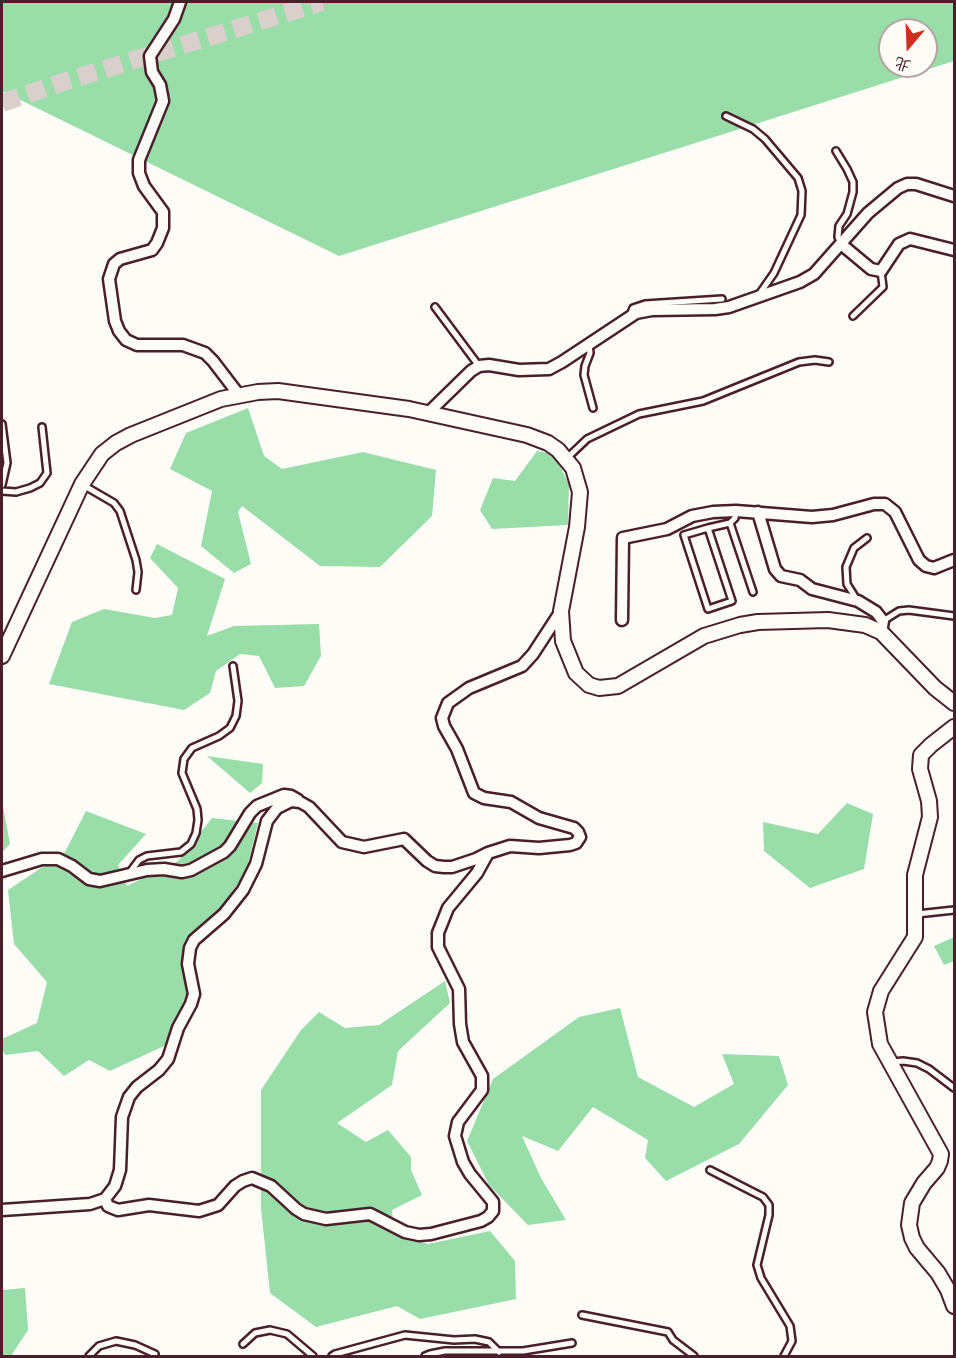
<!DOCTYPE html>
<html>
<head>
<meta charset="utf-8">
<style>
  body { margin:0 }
  #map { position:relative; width:956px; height:1358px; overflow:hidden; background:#fdfcf7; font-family:Mynerve,"LXGW WenKai TC",sans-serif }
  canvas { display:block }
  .frame { position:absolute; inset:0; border:3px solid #4a1f2b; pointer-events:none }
  .north { position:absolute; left:878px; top:18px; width:60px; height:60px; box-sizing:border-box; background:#fdfcf7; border:2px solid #b5a4a5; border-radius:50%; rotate:199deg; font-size:16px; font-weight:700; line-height:24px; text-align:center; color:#4a1f2b }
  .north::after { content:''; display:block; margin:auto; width:21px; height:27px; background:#c8321e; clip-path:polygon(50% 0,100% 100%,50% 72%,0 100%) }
</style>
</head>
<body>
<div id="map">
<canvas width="956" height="1358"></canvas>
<div class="frame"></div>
<div class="north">北</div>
</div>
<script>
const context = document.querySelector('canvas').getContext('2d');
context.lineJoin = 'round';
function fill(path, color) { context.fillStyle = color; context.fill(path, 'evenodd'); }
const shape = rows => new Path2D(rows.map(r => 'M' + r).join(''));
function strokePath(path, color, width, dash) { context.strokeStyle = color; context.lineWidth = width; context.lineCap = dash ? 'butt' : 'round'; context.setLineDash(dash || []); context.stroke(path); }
fill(shape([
  [2,2,954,2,954,61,339,256,2,91],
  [890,30,926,30,926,66,890,66],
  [248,408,264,456,282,469,363,452,436,470,432,516,380,567,320,566,242,506,238,512,251,564,234,573,201,546,212,491,170,469,186,433],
  [537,451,554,454,569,484,568,525,492,529,480,510,493,478,515,481],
  [157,544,225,579,207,636,234,626,319,624,321,656,304,686,275,688,259,656,240,654,216,671,210,693,184,710,49,684,72,622,104,609,155,618,172,615,178,588,150,558],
  [207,756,263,764,262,783,250,793],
  [2,801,10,844,2,852],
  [847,803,873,814,864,869,810,888,764,851,763,822,818,834],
  [86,811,146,834,118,865,127,886,178,861,212,818,258,823,246,872,220,909,187,940,181,960,188,997,164,1046,110,1071,89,1060,64,1076,38,1051,5,1055,2,1048,2,1039,37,1023,47,982,14,944,8,890,65,852],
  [954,937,954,961,944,965,934,946],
  [445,981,450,1003,398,1051,392,1085,337,1123,366,1142,388,1130,411,1157,411,1170,422,1195,392,1210,394,1233,428,1244,490,1231,515,1261,516,1299,420,1319,397,1306,316,1327,270,1293,261,1208,261,1090,301,1030,319,1012,345,1028,379,1025],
  [620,1008,638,1077,694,1107,734,1084,722,1054,779,1056,788,1085,739,1144,666,1181,645,1158,648,1140,593,1107,558,1151,522,1136,541,1178,566,1220,528,1225,489,1185,467,1141,493,1079,579,1017],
  [25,1288,28,1330,11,1356,2,1356,2,1290]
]), '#99dda8');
strokePath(shape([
  [2,103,63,82,322,2]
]), '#d9d0ce', 18, [18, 9]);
const service = shape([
  [726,116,753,129,765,139,798,178,802,191,801,215,774,273,758,296],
  [836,151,847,169,853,182,853,192,847,214,839,226,838,237,841,244],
  [435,307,479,366],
  [631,313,633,308,645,304,722,299],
  [853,316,883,287,881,271],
  [589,344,590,353,585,366,584,375,593,408],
  [2,424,7,463,2,485],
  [567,458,587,439,639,414,703,401,799,362,815,360,829,362],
  [83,485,114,503,120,511,136,560,138,572,136,590],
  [2,491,16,492,30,488,40,483,47,473,42,427],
  [730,523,753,592],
  [708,528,732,601,708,609,684,535,708,528,730,523,735,518,736,511],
  [857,600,847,584,846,567,854,548,867,538],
  [883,621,899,611,909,610,954,616],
  [130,872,139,860,147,856,181,852,191,844,196,833,198,820,197,809,182,773,184,759,192,748,219,736,230,728,236,716,238,701,233,666],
  [917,914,954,910],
  [892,1062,903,1061,917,1063,929,1069,954,1088],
  [710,1170,753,1192,763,1197,769,1205,769,1215,757,1265,761,1278,790,1326,792,1341,784,1356],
  [582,1315,668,1332,673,1340,694,1356],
  [243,1344,255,1333,270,1330,287,1334,313,1356],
  [89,1356,99,1346,116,1341,135,1345,155,1354],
  [332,1356,335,1354,405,1335,454,1340,475,1339,489,1342,499,1352],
  [425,1356,430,1354,445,1351,523,1351,572,1343]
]);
const minor = shape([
  [180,2,174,19,150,56,152,72,160,85,163,101,139,160,139,173,144,186,163,212,163,228,157,243,152,250,120,259,114,264,109,279,115,321,119,331,126,340,137,345,183,345,205,353,213,361,239,395],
  [841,244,871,269,881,271,899,244,910,239,954,250],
  [428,413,471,371,479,366,489,365,519,370,549,369,562,362,636,313,652,310,715,309,729,307,800,282,814,274,868,213,898,188,907,184,916,184,954,196],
  [758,512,775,569,781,576,800,580,812,589,858,601,876,612,883,621,881,632],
  [622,620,623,538,667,529,692,516,713,512,736,511,812,517,833,515,874,504,885,504,895,512,919,560,926,566,934,568,954,560],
  [2,871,42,859,58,859,72,866,89,879,100,881,147,870,164,869,182,872,191,870,224,852,230,846,250,813,257,806,284,795,291,796,298,800],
  [105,1199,108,1206,118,1210,149,1205,199,1211,218,1205,235,1186,243,1181,252,1178,271,1186,296,1209,304,1214,326,1219,370,1214,405,1232,419,1235,431,1234,481,1221,488,1217,493,1211,493,1202,470,1174,463,1162,455,1136,458,1122,482,1090,482,1076,463,1042,460,1024,459,989,438,947,438,933,448,908,477,873,488,853],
  [2,1210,90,1204,105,1199,115,1186,120,1170,122,1117,129,1097,137,1087,159,1070,168,1059,178,1028,191,1004,194,994,188,964,190,948,194,940,224,914,243,890,256,864,267,821,277,808,291,801,300,802,309,807,342,842,364,847,404,839,427,861,435,866,444,867,452,867,476,859,488,853,510,846,539,848,570,845,576,843,580,837,578,832,574,828,539,818,511,802,484,798,474,793,457,749,444,726,442,718,448,703,469,688,522,666,533,654,561,611]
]);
const tertiary = shape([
  [2,656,82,484,102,454,116,443,131,435,221,399,258,392,278,391,409,409,527,435,548,443,558,450,573,468,580,492,577,527,561,611,563,641,576,673,589,685,599,688,618,686,704,636,740,625,758,622,828,620,865,625,881,632,935,688,954,703],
  [954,727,931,745,921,755,920,769,929,801,930,817,915,875,915,937,881,991,875,1012,880,1044,941,1154,940,1161,937,1168,924,1183,912,1203,909,1225,912,1238,917,1248,938,1273,948,1290,954,1306]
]);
strokePath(service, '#4a1f2b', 10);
strokePath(minor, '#4a1f2b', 15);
strokePath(tertiary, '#4a1f2b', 18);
strokePath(service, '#fdfcf7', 5);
strokePath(minor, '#fdfcf7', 10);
strokePath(tertiary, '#fdfcf7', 14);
</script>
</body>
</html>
